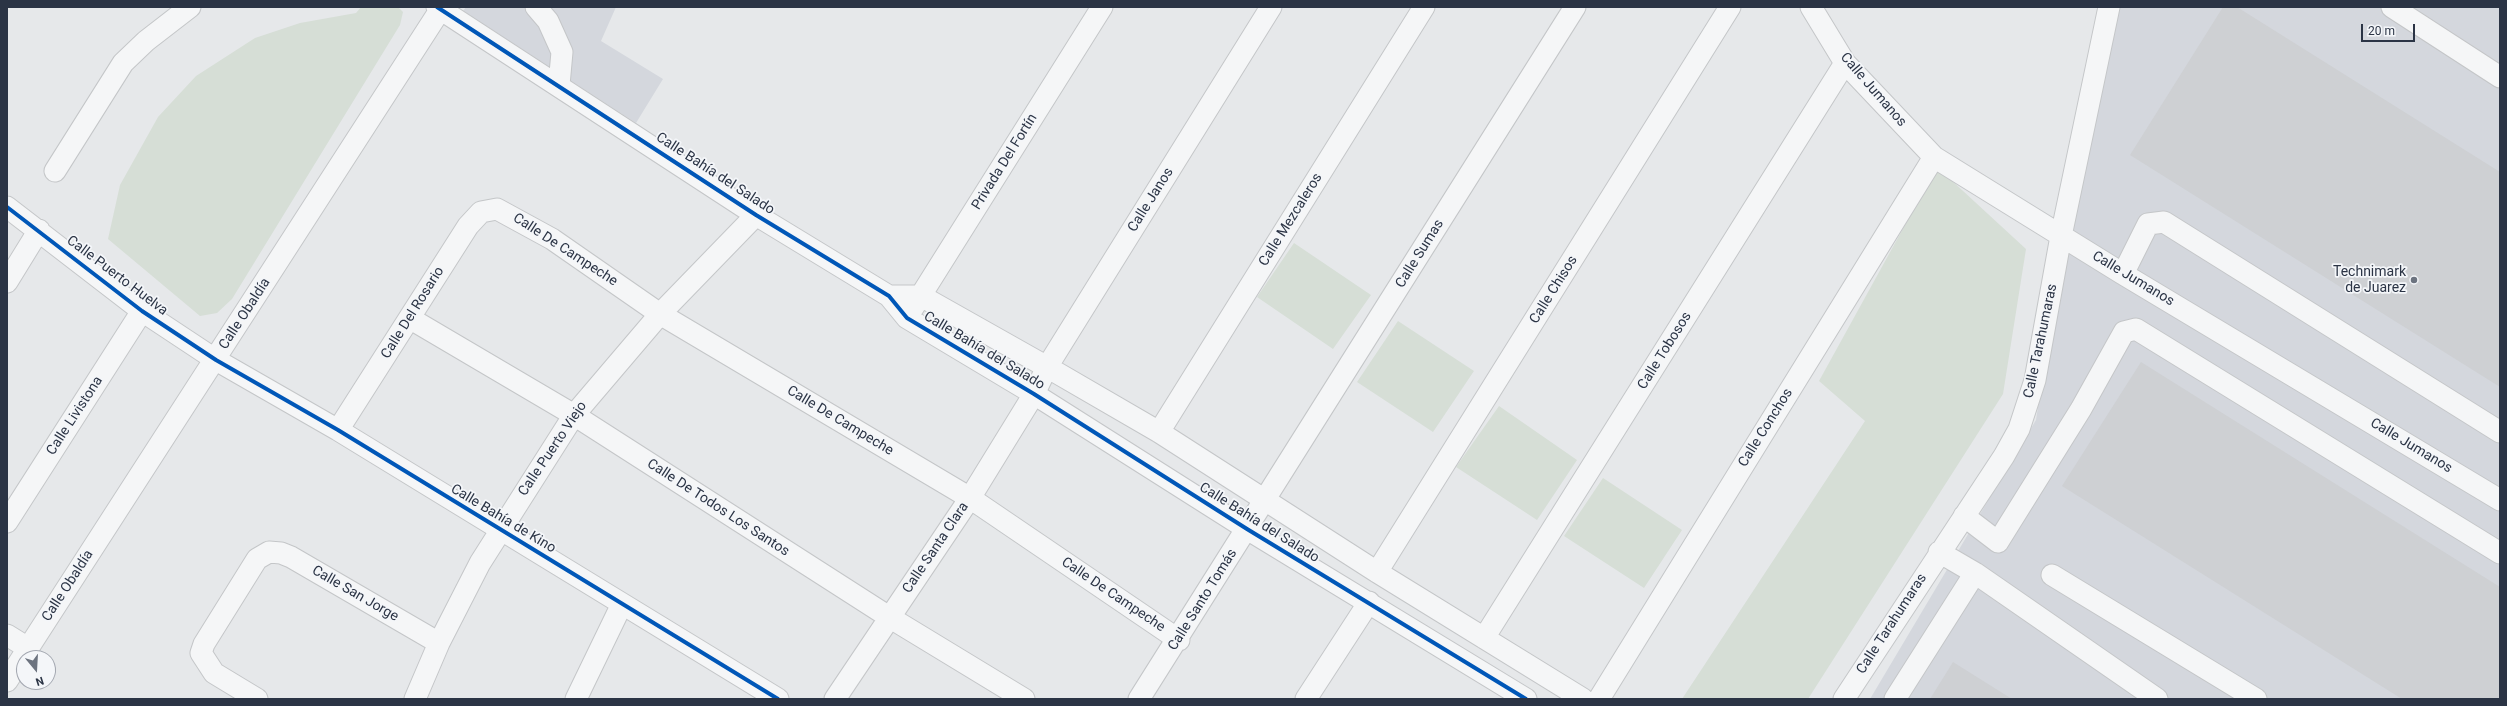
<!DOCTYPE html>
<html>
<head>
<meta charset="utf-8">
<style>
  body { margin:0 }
  #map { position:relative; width:2507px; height:706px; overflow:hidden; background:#e6e8ea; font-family:Roboto,sans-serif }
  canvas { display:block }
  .frame { position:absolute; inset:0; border:8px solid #2b3445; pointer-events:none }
  .north { position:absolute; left:16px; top:650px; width:40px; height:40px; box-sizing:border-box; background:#f4f6f9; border:1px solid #a4a8b1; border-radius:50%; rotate:162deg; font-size:11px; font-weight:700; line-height:16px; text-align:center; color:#2b3445 }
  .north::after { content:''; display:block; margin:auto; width:14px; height:18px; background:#6c737f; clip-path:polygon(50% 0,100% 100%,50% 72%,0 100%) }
  .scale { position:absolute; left:2361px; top:24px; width:54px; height:18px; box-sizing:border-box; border:2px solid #2b3445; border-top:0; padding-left:5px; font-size:12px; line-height:14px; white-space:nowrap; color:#2b3445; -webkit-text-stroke:3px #f4f6f9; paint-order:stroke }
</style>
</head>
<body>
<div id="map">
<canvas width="2507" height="706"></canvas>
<div class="frame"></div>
<div class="north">N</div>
<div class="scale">20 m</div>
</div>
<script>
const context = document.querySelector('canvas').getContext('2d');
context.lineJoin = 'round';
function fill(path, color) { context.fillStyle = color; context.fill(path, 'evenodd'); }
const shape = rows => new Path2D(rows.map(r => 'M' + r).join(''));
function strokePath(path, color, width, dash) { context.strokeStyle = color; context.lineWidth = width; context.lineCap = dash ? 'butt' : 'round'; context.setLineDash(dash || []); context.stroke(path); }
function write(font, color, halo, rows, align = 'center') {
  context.font = font + ' Roboto,sans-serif'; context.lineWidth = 3.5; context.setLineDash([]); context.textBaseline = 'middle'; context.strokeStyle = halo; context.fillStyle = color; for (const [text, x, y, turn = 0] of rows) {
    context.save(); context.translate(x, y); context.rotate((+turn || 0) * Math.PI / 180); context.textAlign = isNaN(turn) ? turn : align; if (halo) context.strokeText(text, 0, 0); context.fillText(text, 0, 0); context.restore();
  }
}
fill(shape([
  [466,7,616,7,601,41,663,79,636,123,463,11],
  [2099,7,2500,7,2500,699,1870,699,2036,420]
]), '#d4d7dd');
fill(shape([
  [361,7,398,7,403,12,400,25,232,299,217,313,200,316,108,239,120,185,158,117,196,76,255,38,300,23,356,13],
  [1937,167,2026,249,2003,394,1808,699,1682,699,1865,421,1819,381],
  [1294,243,1371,295,1333,349,1257,297],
  [1398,321,1474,371,1433,432,1357,382],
  [1499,406,1577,460,1537,520,1456,467],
  [1603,478,1682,530,1644,588,1564,536]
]), '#d6ded6');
fill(shape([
  [2223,7,2237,7,2500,172,2500,387,2130,155],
  [2141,362,2500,587,2500,699,2402,699,2062,486],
  [1953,662,2012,699,1930,699]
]), '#ced0d3');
const minor = shape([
  [437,7,756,215,889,296,907,318,1034,394,1247,529,1526,699],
  [536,7,548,21,562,52,559,85],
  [1811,7,1845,63,1934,157,2123,274,2500,500],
  [2392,7,2500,77],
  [55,171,123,63,146,41,190,7],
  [7,207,142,311,216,360,338,430,778,699],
  [2123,274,2148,224,2164,222,2500,432],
  [7,282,39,230],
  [889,296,921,296,1047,367,1159,432,1377,572,1583,699],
  [913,308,1102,7],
  [411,319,574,415,889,617,1024,699],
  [338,430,468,226,481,212,497,209,552,239,660,314,970,498,1179,640],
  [1159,432,1424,7],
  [1964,516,1998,542,2081,409,2124,332,2136,329,2500,553],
  [7,522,142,311],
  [1939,552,1975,573,2157,699],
  [1377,572,1730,7],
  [2052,575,2256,699],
  [7,635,28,648],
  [1484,638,1845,63],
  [7,681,442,7],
  [257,699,214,673,201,653,204,644,252,567,257,559,269,552,281,553,291,557,439,643],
  [415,699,439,643,480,563,574,415,660,314,756,215],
  [576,699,622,604],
  [835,699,970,498,1034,394,1047,367,1271,7],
  [1139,699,1575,7],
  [1306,699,1369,602],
  [1599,699,1934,157],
  [1844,699,2004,456,2019,429,2035,380,2061,236,2109,7],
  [1895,699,1975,573]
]);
strokePath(minor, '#c4c6c8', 23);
strokePath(minor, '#f5f6f7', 21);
strokePath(shape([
  [437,7,756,215,889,296,907,318,1034,394,1247,529,1526,699],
  [7,207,142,311,216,360,338,430,778,699]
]), '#0057b8', 4);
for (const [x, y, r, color] of [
  [2414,280,4,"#6c737f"]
]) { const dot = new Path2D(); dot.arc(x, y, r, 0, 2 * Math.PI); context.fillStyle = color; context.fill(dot); strokePath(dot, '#f4f6f9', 1.5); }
write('14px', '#2b3445', '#f4f6f9', [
  ["Calle Jumanos",1873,90,49],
  ["Privada Del Fortín",1005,162,-58],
  ["Calle Bahía del Salado",715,174,33],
  ["Calle Janos",1151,200,-58],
  ["Calle Mezcaleros",1291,220,-58],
  ["Calle De Campeche",565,250,33],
  ["Calle Sumas",1420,254,-58],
  ["Calle Puerto Huelva",117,276,37],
  ["Calle Jumanos",2133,279,31],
  ["Calle Chisos",1554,290,-58],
  ["Calle Del Rosario",413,313,-58],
  ["Calle Obaldía",245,314,-57],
  ["Calle Tarahumaras",2041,341,-78],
  ["Calle Bahía del Salado",984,351,31],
  ["Calle Tobosos",1665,351,-58],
  ["Calle Livistona",75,416,-57],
  ["Calle De Campeche",840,421,31],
  ["Calle Conchos",1766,428,-58],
  ["Calle Jumanos",2411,446,31],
  ["Calle Puerto Viejo",553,449,-56],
  ["Calle De Todos Los Santos",718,508,33],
  ["Calle Bahía de Kino",503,519,31],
  ["Calle Bahía del Salado",1259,523,32],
  ["Calle Santa Clara",936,548,-56],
  ["Calle Obaldía",68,586,-57],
  ["Calle San Jorge",355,594,30],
  ["Calle De Campeche",1113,595,34],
  ["Calle Santo Tomás",1203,600,-58],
  ["Calle Tarahumaras",1892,624,-57]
]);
write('14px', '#2b3445', '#f4f6f9', [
  ["Technimark",2406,272],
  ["de Juarez",2406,288]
], 'right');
</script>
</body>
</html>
